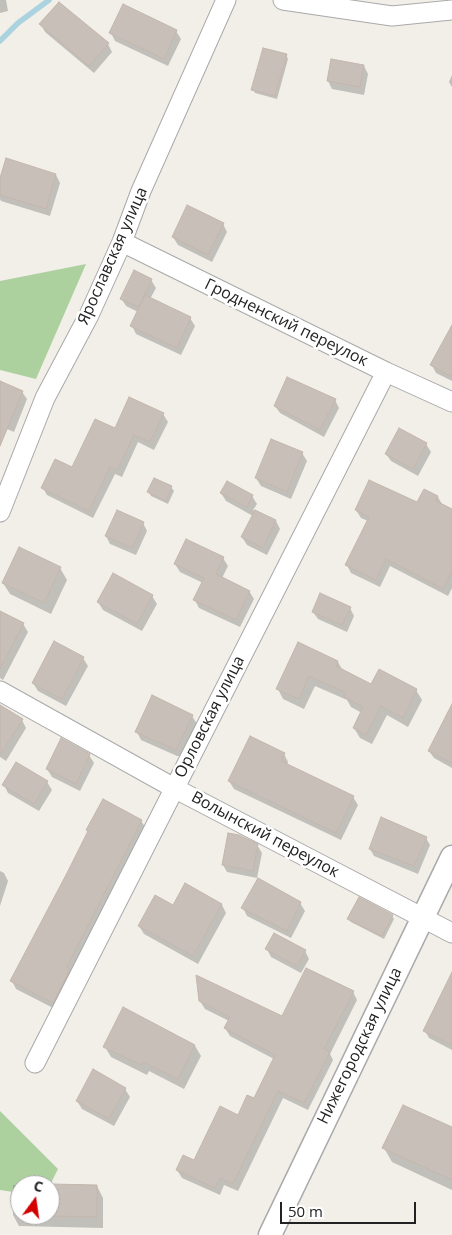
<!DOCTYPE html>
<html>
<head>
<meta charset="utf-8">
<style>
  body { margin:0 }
  #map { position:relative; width:452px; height:1235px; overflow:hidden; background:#f2efe9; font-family:"Open Sans",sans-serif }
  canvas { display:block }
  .north { position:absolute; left:10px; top:1175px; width:50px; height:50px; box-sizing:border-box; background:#fff; border:1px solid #a7a7a7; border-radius:50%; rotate:14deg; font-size:14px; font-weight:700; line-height:20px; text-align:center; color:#222 }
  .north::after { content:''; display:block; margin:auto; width:18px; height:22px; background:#d40000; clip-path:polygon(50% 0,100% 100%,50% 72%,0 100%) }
  .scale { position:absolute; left:280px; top:1202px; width:136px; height:22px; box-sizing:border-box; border:2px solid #222; border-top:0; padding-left:6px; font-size:15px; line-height:18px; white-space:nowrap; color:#222; -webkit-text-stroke:4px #fff; paint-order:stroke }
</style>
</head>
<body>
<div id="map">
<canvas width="452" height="1235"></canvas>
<div class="north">С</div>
<div class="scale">50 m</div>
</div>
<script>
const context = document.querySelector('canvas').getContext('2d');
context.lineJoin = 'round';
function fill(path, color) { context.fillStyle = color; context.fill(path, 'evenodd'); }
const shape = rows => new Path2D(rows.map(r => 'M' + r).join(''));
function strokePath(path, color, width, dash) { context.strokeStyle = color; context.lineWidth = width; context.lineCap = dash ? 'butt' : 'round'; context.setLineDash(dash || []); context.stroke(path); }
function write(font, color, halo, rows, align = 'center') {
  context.font = font + ' "Open Sans",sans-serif'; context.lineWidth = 5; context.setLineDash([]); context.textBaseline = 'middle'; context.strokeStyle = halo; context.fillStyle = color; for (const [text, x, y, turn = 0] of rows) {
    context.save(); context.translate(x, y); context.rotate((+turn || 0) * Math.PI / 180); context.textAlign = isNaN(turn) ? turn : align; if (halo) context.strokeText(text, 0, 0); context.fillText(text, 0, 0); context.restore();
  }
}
fill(shape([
  [86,264,36,379,0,370,0,281],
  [0,1111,58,1169,50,1185,20,1185,20,1193,0,1190]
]), '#add19e');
fill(shape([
  [0,0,6,0,8,11,0,13],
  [41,24,108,44,112,52,94,73,45,32],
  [176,31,181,39,168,66,115,41,111,33],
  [286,55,288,59,277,99,255,93,253,89],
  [332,60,364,66,368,74,364,95,332,89,328,81],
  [452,75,452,87,449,82],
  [56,175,60,183,50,216,1,201,0,199,0,182],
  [223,224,227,232,212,262,178,245,173,237],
  [151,280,156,288,150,299,190,318,195,326,181,355,136,334,132,326,138,312,126,306,121,298],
  [452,337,452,381,436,373,432,365],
  [0,382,22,392,27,399,14,432,0,426],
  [335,400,339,408,324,437,280,413,275,406],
  [163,414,168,422,154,450,138,442,122,477,115,474,93,518,47,495,43,488,73,469,115,429],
  [426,444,431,452,418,476,391,461,386,454],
  [302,453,307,461,291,499,261,486,256,478],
  [171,487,174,491,168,504,151,496,149,492],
  [221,493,252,496,257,504,253,510,276,521,280,529,267,555,247,545,242,537,253,516,226,501],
  [438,497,442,504,452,510,452,588,448,596,390,566,380,587,351,573,347,565,368,521,361,518,356,510,418,504],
  [143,523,147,531,136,555,110,544,106,536],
  [223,558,228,566,222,578,249,591,254,599,240,627,199,608,195,600,203,583,180,572,175,564],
  [60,568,67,580,51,614,10,594,3,583],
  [152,596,157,604,142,631,103,610,98,602],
  [350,608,354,616,347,632,318,619,313,612],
  [0,612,23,624,28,632,3,680,0,678],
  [83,658,88,666,66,706,38,691,33,683],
  [338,662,343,671,372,686,416,690,422,700,408,727,387,715,372,744,360,738,354,728,362,713,351,707,347,700,315,686,304,709,283,699,278,689],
  [0,707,22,720,26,728,6,761,0,757],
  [192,716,197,724,181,756,177,756,141,740,137,732],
  [452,725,452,768,434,758,429,751],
  [284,754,288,762,287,765,353,797,358,805,341,840,234,789,229,781],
  [89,755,94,763,80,791,52,777,47,769],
  [47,782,52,790,39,811,8,793,4,785],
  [141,821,146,828,57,1010,16,989,12,981],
  [426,838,430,845,418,874,374,856,370,849],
  [257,845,262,853,257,878,227,872,223,865],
  [0,871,4,873,8,881,0,906],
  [185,885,222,905,226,913,198,964,144,934,139,926,174,907],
  [300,903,305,911,291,938,247,916,243,908],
  [392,916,394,919,384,939,351,922,349,919],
  [267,949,305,951,309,959,301,973,271,957],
  [452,981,452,1050,429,1038,425,1031],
  [353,992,357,1000,330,1054,333,1060,308,1110,283,1098,238,1191,224,1185,220,1195,182,1178,177,1170,195,1162,254,1100,274,1059,230,1036,225,1028,229,1021,205,1009,200,1001,282,1018],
  [195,1046,201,1056,184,1089,149,1071,147,1075,111,1057,105,1047],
  [125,1089,130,1097,114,1126,82,1109,77,1101],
  [452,1129,452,1190,392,1162,384,1148],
  [13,1185,23,1185,20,1185,20,1215,50,1215,50,1186,97,1186,103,1198,103,1228,19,1226,13,1215]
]), '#0003');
strokePath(shape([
  [0,41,18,23,49,0]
]), '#aad3df', 5.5);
const building = shape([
  [59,2,109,43,89,66,39,24,59,2],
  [123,4,177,30,164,59,109,33,123,4],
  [263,48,287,54,275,96,251,90,263,48],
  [331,59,364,65,360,87,327,81,331,59],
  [6,158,56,174,46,209,0,195,0,178,6,158],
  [187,205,224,223,208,255,172,237,187,205],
  [134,270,152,279,139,307,120,299,134,270],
  [145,295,191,317,177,348,130,326,145,295],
  [452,325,452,377,430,365,452,325],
  [287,377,336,399,320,430,274,406,287,377],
  [0,381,23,391,0,446,0,381],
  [129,397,164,413,150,442,134,435,117,470,110,467,89,511,41,488,55,459,72,467,95,419,115,428,129,397],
  [399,428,427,443,413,469,385,454,399,428],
  [271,439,303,452,287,492,255,478,271,439],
  [154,478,172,486,166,501,147,492,154,478],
  [369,480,417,502,424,489,438,496,436,501,452,509,452,572,443,589,386,559,376,580,345,565,369,517,355,510,369,480],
  [227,481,253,495,247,507,220,493,227,481],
  [117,510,144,522,132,548,105,536,117,510],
  [255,510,276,520,263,548,241,537,255,510],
  [186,539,224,557,216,574,250,591,236,620,193,600,204,578,174,564,186,539],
  [19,547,61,567,44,603,2,583,19,547],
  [113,573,153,595,137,624,97,602,113,573],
  [320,593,351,607,342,625,312,612,320,593],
  [0,611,24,623,0,669,0,611],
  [54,641,84,657,62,699,32,683,54,641],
  [298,642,338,661,336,666,371,684,379,669,417,689,403,718,381,706,366,735,353,728,363,707,344,697,346,693,309,676,299,699,276,689,298,642],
  [152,695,193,715,176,750,135,732,152,695],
  [452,704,452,763,428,751,452,704],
  [0,705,23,719,0,755,0,705],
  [250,736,285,753,281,761,354,796,336,833,228,781,250,736],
  [61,738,90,754,76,784,46,769,61,738],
  [16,762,48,781,34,804,2,785,16,762],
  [103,799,142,820,67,967,70,969,53,1003,10,981,67,873,88,831,86,830,103,799],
  [381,817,427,837,414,866,369,849,381,817],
  [228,833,239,835,258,844,253,871,222,865,228,833],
  [258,878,301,902,287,931,241,908,258,878],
  [185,883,222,904,193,956,138,926,155,895,173,905,185,883],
  [359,897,393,915,382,936,347,919,359,897],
  [274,933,306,950,297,966,265,949,274,933],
  [306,968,354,991,324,1049,330,1052,304,1103,278,1091,233,1184,220,1178,215,1188,176,1170,183,1155,194,1160,220,1106,238,1115,247,1095,254,1098,275,1055,224,1028,230,1017,199,1001,196,975,282,1016,306,968],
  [452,972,452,1045,423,1031,452,972],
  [123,1007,195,1045,178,1079,143,1062,141,1065,103,1047,123,1007],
  [93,1069,126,1088,109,1119,76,1101,93,1069],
  [403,1105,452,1127,452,1180,382,1148,403,1105],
  [50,1184,97,1185,97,1217,50,1216,50,1184]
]);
fill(building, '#c7bfb8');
strokePath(building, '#c4b6ab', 1);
const minor = shape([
  [283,0,392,16,452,10],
  [122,242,386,372,452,402],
  [0,512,45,398,89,315,122,242,141,191,226,0],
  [0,691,174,788,452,933],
  [35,1063,386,372]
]);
const tertiary = shape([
  [270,1235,452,857]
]);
strokePath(minor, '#a9a9a9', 21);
strokePath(tertiary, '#a9a9a9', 25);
strokePath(minor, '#fff', 19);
strokePath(tertiary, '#fff', 22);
write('16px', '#222', '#fff', [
  ["Ярославская улица",113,256,-66],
  ["Гродненский переулок",286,323,26],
  ["Орловская улица",210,717,-63],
  ["Волынский переулок",265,835,28],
  ["Нижегородская улица",360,1046,-64]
]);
</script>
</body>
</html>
